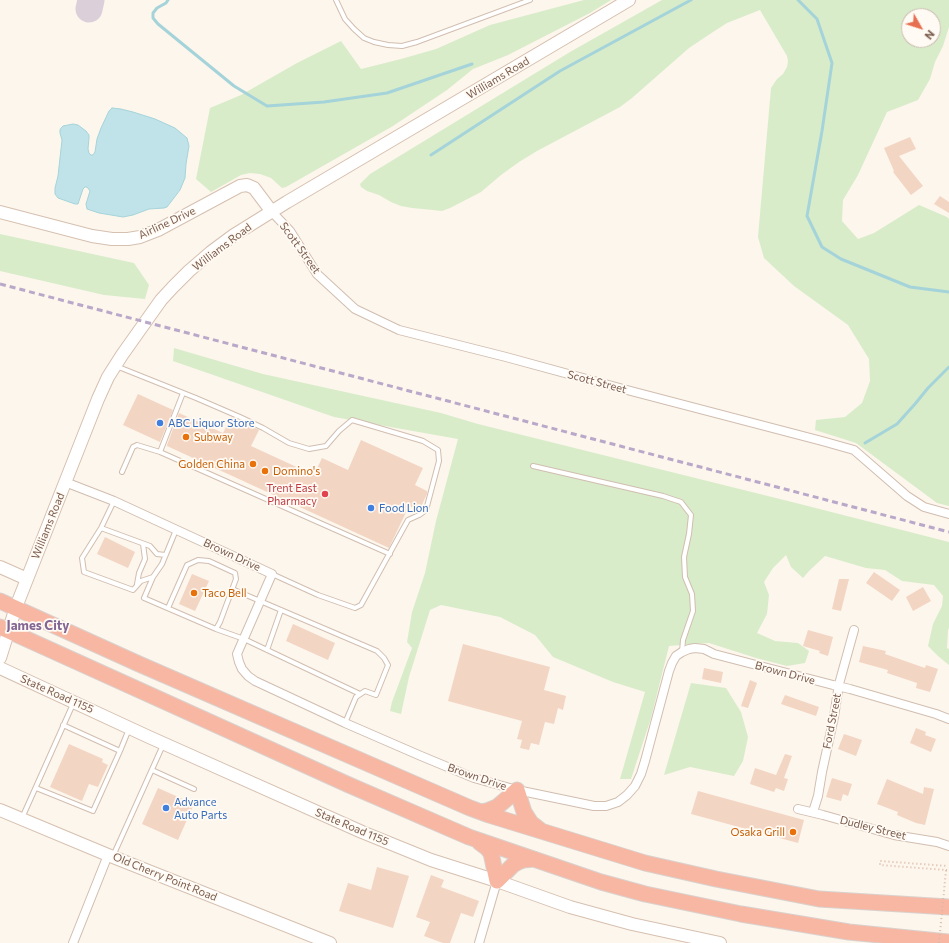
<!DOCTYPE html>
<html>
<head>
<meta charset="utf-8">
<style>
  body { margin:0 }
  #map { position:relative; width:949px; height:943px; overflow:hidden; background:#fdf6ec; font-family:Commissioner,sans-serif }
  canvas { display:block }
  .north { position:absolute; left:901px; top:8px; width:40px; height:40px; box-sizing:border-box; background:#fffaf3; border:1px solid #cabbb1; border-radius:50%; rotate:129deg; font-size:11px; font-weight:700; line-height:16px; text-align:center; color:#7a5c4d }
  .north::after { content:''; display:block; margin:auto; width:14px; height:18px; background:#e76f51; clip-path:polygon(50% 0,100% 100%,50% 72%,0 100%) }
</style>
</head>
<body>
<div id="map">
<canvas width="949" height="943"></canvas>
<div class="north">N</div>
</div>
<script>
const context = document.querySelector('canvas').getContext('2d');
context.lineJoin = 'round';
function fill(path, color) { context.fillStyle = color; context.fill(path, 'evenodd'); }
const shape = rows => new Path2D(rows.map(r => 'M' + r).join(''));
function strokePath(path, color, width, dash) { context.strokeStyle = color; context.lineWidth = width; context.lineCap = dash ? 'butt' : 'round'; context.setLineDash(dash || []); context.stroke(path); }
function write(font, color, halo, rows, align = 'center') {
  context.font = font + ' Commissioner,sans-serif'; context.lineWidth = 3.5; context.setLineDash([]); context.textBaseline = 'middle'; context.strokeStyle = halo; context.fillStyle = color; for (const [text, x, y, turn = 0] of rows) {
    context.save(); context.translate(x, y); context.rotate((+turn || 0) * Math.PI / 180); context.textAlign = isNaN(turn) ? turn : align; if (halo) context.strokeText(text, 0, 0); context.fillText(text, 0, 0); context.restore();
  }
}
fill(shape([
  [584,0,611,0,590,13,508,55,473,69,447,90,393,126,286,187,282,188,271,178,260,174,250,173,241,175,211,192,196,179,210,108,241,95,297,63,341,41,361,69,401,59,436,49,490,25],
  [662,0,949,0,949,27,943,46,935,62,930,79,918,100,887,112,858,175,843,200,842,221,858,239,874,233,919,205,947,217,949,219,949,506,937,503,856,443,815,430,816,420,845,417,862,403,870,381,869,359,848,325,794,286,764,258,758,237,771,88,777,79,783,74,787,67,788,61,787,56,760,10,727,23,713,32,689,48,632,98,620,107,537,151,519,162,501,175,481,192,450,208,442,211,433,210,412,208,401,206,391,202,379,195,367,191,361,187,360,184,370,174,570,52],
  [909,16,933,16,933,40,909,40],
  [0,234,134,263,149,285,145,299,104,295,0,271],
  [174,348,263,374,441,413,478,424,796,503,949,542,949,628,948,630,947,648,949,649,949,665,939,657,928,646,933,624,942,606,943,596,934,585,902,581,885,570,866,568,825,556,809,571,803,578,791,567,786,555,773,568,764,582,769,595,767,614,757,633,775,641,798,643,809,651,805,663,787,666,756,658,709,643,669,646,651,718,631,779,620,779,645,692,613,682,553,657,535,635,500,617,441,605,430,610,409,677,401,714,390,711,392,702,412,648,407,642,412,612,425,573,436,521,458,439,334,417,173,361],
  [691,683,726,688,741,712,748,737,743,761,734,776,690,767,664,775]
]), '#d8ecc9');
const water = shape([
  [112,108,121,109,133,112,155,119,175,128,187,138,189,146,186,164,185,178,180,190,167,207,164,208,149,209,133,215,123,217,99,213,87,209,86,204,90,191,87,187,85,187,83,189,78,204,75,204,58,198,55,194,55,188,58,176,62,140,60,133,60,130,61,128,63,126,73,124,78,125,86,131,89,135,89,138,88,149,89,153,91,155,93,155,95,152,97,139,101,128,109,111,112,108]
]);
fill(water, '#bfe3e8');
strokePath(water, '#a5d3da', 1);
strokePath(shape([
  [168,0,166,3,157,8,153,13,153,18,158,24,234,86,267,106,324,102,387,93,472,64],
  [798,0,817,19,832,63,822,131,807,216,822,247,841,259,910,287,949,292],
  [431,155,560,71,691,0],
  [865,443,897,424,915,404,928,388,949,367]
]), '#a5d3da', 3);
strokePath(shape([
  [89,9,91,0]
]), '#dbcfda', 27);
fill(shape([
  [910,137,916,149,899,156,923,186,911,195,893,172,894,171,884,148],
  [940,196,949,202,949,213,934,204],
  [138,394,173,410,160,442,123,425],
  [179,413,223,433,231,417,239,420,259,430,251,446,314,475,322,458,348,470,361,440,423,468,415,485,427,491,427,494,419,511,409,506,389,548,167,446,167,445],
  [105,537,135,552,128,568,97,554],
  [874,572,900,590,892,601,866,583],
  [192,574,209,581,195,611,179,604],
  [839,579,849,579,841,611,832,609],
  [923,587,931,601,913,611,906,597],
  [293,624,335,643,328,660,286,641],
  [808,630,833,637,828,656,819,653,820,651,803,646],
  [463,644,550,667,544,690,566,696,563,710,558,708,554,724,545,722,539,745,531,743,529,750,520,748,522,740,517,739,522,721,448,701],
  [863,646,886,651,885,654,925,668,926,665,938,669,930,692,916,688,917,683,887,673,888,670,859,662],
  [704,668,723,672,721,683,702,679],
  [750,680,757,683,748,708,741,706],
  [785,695,819,707,816,716,781,704],
  [916,728,926,732,925,735,936,739,931,752,910,743],
  [844,734,862,740,856,756,838,749],
  [69,744,103,759,102,762,108,765,98,787,89,784,82,801,50,787],
  [785,754,792,756,784,778,788,779,784,791,776,788,774,792,750,784,755,768,776,775],
  [832,778,852,784,848,796,843,794,841,801,826,797],
  [887,779,923,794,924,787,934,789,925,825,916,823,897,815,898,812,877,804],
  [158,788,194,804,178,840,142,824],
  [698,791,804,820,798,843,691,814],
  [377,867,409,876,393,928,339,911,348,883,371,890],
  [431,875,444,880,441,887,479,901,473,917,461,913,450,943,443,943,424,936,430,922,416,917]
]), '#f3d5c3');
const lane = shape([
  [336,0,345,19,354,29,364,38,374,42,388,45,402,46,417,42,530,0],
  [116,366,196,398,240,417,263,428,289,443,309,449,326,446,339,431,352,420,423,441,438,450,439,461,426,510,419,515,408,520,361,605,355,608,318,595,272,574],
  [160,452,390,554],
  [533,466,663,496,681,502,691,515,689,534,684,557,685,577,692,594,693,611,683,640,682,652],
  [122,472,133,447,137,445,160,452,183,393],
  [114,501,101,528,82,558,84,572,133,590,141,581,153,577,162,564,176,530],
  [101,528,150,546,157,554,165,555],
  [153,577,144,598,216,629,220,622,236,579,235,573,209,561,198,560,187,565,168,608],
  [137,584,139,573,145,559,143,544],
  [232,589,377,651,384,658,388,665,376,695,365,691,356,697,345,723],
  [216,629,244,639,360,694],
  [267,650,281,610],
  [120,751,129,729],
  [152,770,194,789],
  [36,788,93,811,120,751,63,725],
  [22,818,73,704],
  [113,856,163,745]
]);
const street = shape([
  [272,212,290,231,317,274,355,309,399,330,506,357,627,390,822,441,854,450,907,496,924,507,949,514],
  [65,482,114,501,272,574,237,654,239,662,242,669,248,676,255,681,345,723,421,756,474,778,517,790,594,806,606,806,618,802,627,795,635,786,641,774,645,761,669,671,672,663,676,656,682,652,689,649,695,648,704,649,714,654,833,685,850,689,936,714,949,719],
  [798,809,823,815,894,835,937,842,949,846],
  [813,812,818,796,822,772,834,717,839,684,854,630],
  [73,943,108,855],
  [479,943,497,881]
]);
const secondary = shape([
  [0,212,92,236,112,239,128,239,140,237,158,230,240,186,247,185,254,188,272,212],
  [0,567,27,579],
  [0,658,16,607,98,399,108,377,122,355,161,300,173,287,189,271,211,252,234,235,287,202,629,0],
  [0,668,149,737,362,832,431,860,497,881,570,907,632,924,720,943],
  [0,810,108,855,330,943]
]);
const highway = shape([
  [0,601,139,664,470,808,489,815,645,863,716,879,819,899,949,907],
  [0,627,349,785,469,837,601,882,645,894,741,914,849,932,949,942],
  [481,812,487,811,497,807,517,790,524,812,531,823,540,830],
  [479,842,487,848,491,853,497,881],
  [497,881,513,865,518,862,523,860,534,859]
]);
strokePath(lane, '#d1beb0', 6);
strokePath(street, '#d1beb0', 10);
strokePath(secondary, '#d6c0b0', 14);
strokePath(highway, '#dad1cd', 17);
strokePath(shape([
  [946,870,949,871]
]), '#d9b8a5', 2, [1, 3]);
strokePath(lane, '#fff', 4);
strokePath(street, '#fff', 8);
strokePath(secondary, '#fff', 12);
strokePath(highway, '#f7b7a3', 15);
strokePath(shape([
  [0,284,949,532]
]), '#b9a8c9', 3, [6, 4]);
strokePath(shape([
  [939,943,946,870,880,865,880,861,948,866]
]), '#d9b8a5', 2, [1, 3]);
for (const [x, y, r, color] of [
  [160,423,4,"#3f7fe0"],
  [186,437,4,"#e8710a"],
  [253,464,4,"#e8710a"],
  [265,471,4,"#e8710a"],
  [325,494,4,"#e0444e"],
  [371,508,4,"#3f7fe0"],
  [194,593,4,"#e8710a"],
  [166,808,4,"#3f7fe0"],
  [793,832,4,"#e8710a"]
]) { const dot = new Path2D(); dot.arc(x, y, r, 0, 2 * Math.PI); context.fillStyle = color; context.fill(dot); strokePath(dot, '#fffaf3', 1.5); }
write('11px', '#7a5c4d', '#fffaf3', [
  ["Williams Road",498,78,-31],
  ["Airline Drive",167,223,-25],
  ["Williams Road",222,247,-37],
  ["Scott Street",300,248,54],
  ["Scott Street",597,382,15],
  ["Williams Road",48,526,-68],
  ["Brown Drive",232,555,25],
  ["Brown Drive",785,673,15],
  ["State Road 1155",57,694,24],
  ["Ford Street",832,721,-79],
  ["Brown Drive",477,777,19],
  ["State Road 1155",352,827,23],
  ["Dudley Street",873,828,14],
  ["Old Cherry Point Road",165,877,22]
]);
write('11px', '#366cbe', '#fffaf3', [
  ["ABC Liquor Store",168,423],
  ["Food Lion",379,508],
  ["Advance",174,802],
  ["Auto Parts",174,815]
], 'left');
write('11px', '#c56008', '#fffaf3', [
  ["Subway",194,437],
  ["Golden China",245,464,"right"],
  ["Domino's",273,471],
  ["Taco Bell",202,593],
  ["Osaka Grill",785,832,"right"]
], 'left');
write('11px', '#be3a42', '#fffaf3', [
  ["Trent East",317,488],
  ["Pharmacy",317,501]
], 'right');
write('bold 13px', '#846695', '#fffaf3', [
  ["James City",38,626]
]);
</script>
</body>
</html>
